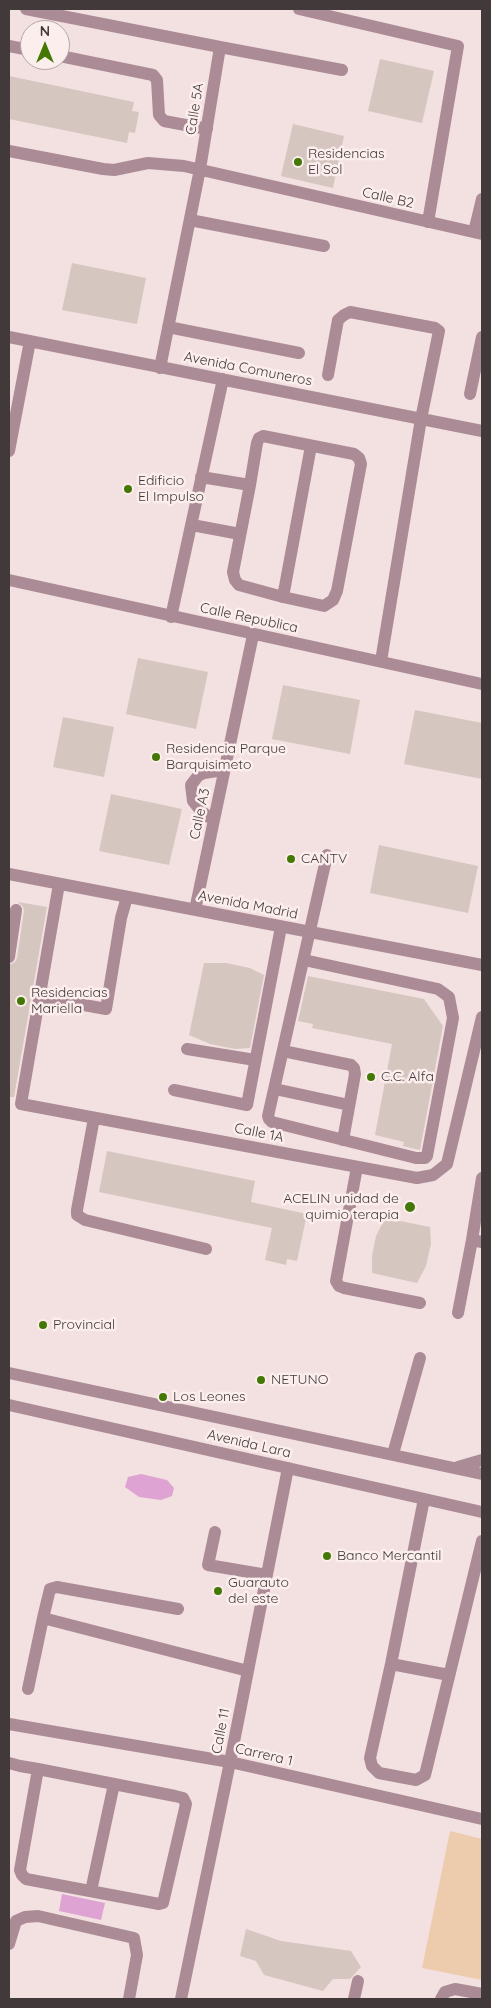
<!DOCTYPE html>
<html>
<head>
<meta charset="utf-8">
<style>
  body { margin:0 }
  #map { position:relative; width:491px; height:2008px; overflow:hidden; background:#f3e0e0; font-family:Quicksand,sans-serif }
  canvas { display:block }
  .frame { position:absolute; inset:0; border:10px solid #423a3a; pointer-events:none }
  .north { position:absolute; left:20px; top:20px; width:50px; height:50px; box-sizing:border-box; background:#fdeeee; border:1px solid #b2a6a6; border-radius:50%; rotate:0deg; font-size:14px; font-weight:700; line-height:20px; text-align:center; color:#423a3a }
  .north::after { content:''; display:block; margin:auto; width:18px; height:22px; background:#437805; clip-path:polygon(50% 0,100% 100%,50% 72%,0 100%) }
</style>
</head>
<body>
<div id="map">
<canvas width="491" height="2008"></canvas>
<div class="frame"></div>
<div class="north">N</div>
</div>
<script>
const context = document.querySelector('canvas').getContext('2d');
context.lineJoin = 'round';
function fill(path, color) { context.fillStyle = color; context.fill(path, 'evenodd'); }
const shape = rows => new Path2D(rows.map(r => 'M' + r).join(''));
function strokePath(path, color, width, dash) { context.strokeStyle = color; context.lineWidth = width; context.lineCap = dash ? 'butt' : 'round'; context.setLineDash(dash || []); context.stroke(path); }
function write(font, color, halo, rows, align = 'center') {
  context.font = font + ' Quicksand,sans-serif'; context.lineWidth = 5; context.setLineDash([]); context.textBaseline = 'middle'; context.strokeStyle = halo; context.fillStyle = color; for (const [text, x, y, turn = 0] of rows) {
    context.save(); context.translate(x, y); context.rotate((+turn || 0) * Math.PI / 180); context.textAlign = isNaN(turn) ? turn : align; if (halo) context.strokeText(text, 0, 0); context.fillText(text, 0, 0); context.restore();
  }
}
fill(shape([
  [450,1831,482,1839,482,1980,422,1968]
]), '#edccad');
fill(shape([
  [141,1474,167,1480,174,1488,172,1496,161,1500,139,1497,125,1487,128,1477],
  [62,1894,105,1903,101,1920,59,1911]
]), '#dea3d2');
fill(shape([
  [380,59,434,71,422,123,368,111],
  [9,76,134,102,132,111,139,112,135,133,129,132,127,143,9,119],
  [293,124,344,136,333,188,281,176],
  [72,263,146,278,137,324,62,310],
  [138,658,208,672,196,729,126,714],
  [283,685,360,700,350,754,272,739],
  [415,710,482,723,482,779,404,764],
  [63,717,114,727,104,777,53,767],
  [111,794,182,809,169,865,99,851],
  [379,845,478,866,468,913,370,893],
  [18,902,47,907,14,1097,9,1097,9,965,15,962,17,958,24,911,23,907],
  [204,963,226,963,250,968,264,975,250,1048,235,1049,210,1044,189,1035],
  [308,976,424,999,443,1026,420,1150,403,1146,404,1142,375,1135,392,1044,312,1028,313,1024,298,1021],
  [107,1151,255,1181,251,1202,307,1214,297,1261,287,1259,286,1265,265,1260,272,1228,99,1192],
  [385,1218,430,1227,431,1244,426,1266,417,1283,372,1273,372,1256,376,1236],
  [246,1929,281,1941,351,1951,361,1967,350,1979,333,1979,323,1991,264,1975,256,1961,240,1956]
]), '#d6c6c0');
strokePath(shape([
  [26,9,220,47,200,169,160,368],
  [299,9,458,46,428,222],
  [9,46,30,50],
  [220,47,342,70],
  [60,56,153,75,157,80,159,115,164,121,207,129],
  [9,151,103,169,114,170,148,163,184,166,482,234],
  [190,220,324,246],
  [474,232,482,199],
  [168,327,299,353],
  [9,337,482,431],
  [328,375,338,320,344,315,350,312,435,328,439,331,421,419,381,661],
  [470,394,482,337],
  [9,451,30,341],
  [201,477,250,485,257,443,259,438,263,436,354,454,359,458,361,464,337,591,333,600,324,606,283,597,239,585,235,580,233,572,250,485],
  [192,525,240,534],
  [9,580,482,684],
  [283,597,311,446],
  [171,617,223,379],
  [213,820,201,811,193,801,191,785,198,776,204,773,224,770],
  [9,874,482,965],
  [59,884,21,1104,417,1178,433,1175,447,1164,482,1017],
  [195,910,253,635],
  [9,957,16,910],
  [304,960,438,989,449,997,453,1018,427,1156,425,1158,416,1158,272,1122,269,1119,268,1116,327,855],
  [40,997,106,1009,121,918,127,897],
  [187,1049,255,1060],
  [283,1051,351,1065,354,1068,355,1074,343,1140],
  [275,1089,349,1105],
  [174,1090,247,1105,281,927],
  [94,1118,77,1210,77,1215,85,1220,206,1249],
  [357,1167,336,1281,339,1286,344,1288,420,1303],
  [482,1178,472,1240,482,1242],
  [458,1313,472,1240],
  [9,1373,482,1474],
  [9,1405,482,1512],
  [393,1454,420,1358],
  [458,1467,482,1460],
  [424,1499,391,1664,370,1758,372,1766,379,1773,416,1780,425,1775,482,1541],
  [215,1532,208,1565,267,1575],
  [178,1609,57,1587,50,1589,43,1618,248,1671],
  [391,1664,449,1675],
  [28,1689,43,1618],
  [9,1724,230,1762,482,1819],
  [9,1763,20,1766,38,1769,114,1784,175,1796,183,1798,186,1804,163,1903,159,1904,26,1879,22,1875,20,1870,38,1769],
  [91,1891,114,1784],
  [9,1944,16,1921,25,1917,38,1916,134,1938,137,1955,129,1999],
  [181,1999,230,1762,288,1468],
  [354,1999,358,1981],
  [441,1999,445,1992,455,1989,482,1994]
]), '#ab8b96', 12);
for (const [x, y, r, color] of [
  [298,162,5,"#437805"],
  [128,489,5,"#437805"],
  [156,757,5,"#437805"],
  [291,859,5,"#437805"],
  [21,1001,5,"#437805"],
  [371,1077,5,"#437805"],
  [410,1207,6,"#437805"],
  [43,1325,5,"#437805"],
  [261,1380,5,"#437805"],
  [163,1397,5,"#437805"],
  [327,1556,5,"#437805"],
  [218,1591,5,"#437805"]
]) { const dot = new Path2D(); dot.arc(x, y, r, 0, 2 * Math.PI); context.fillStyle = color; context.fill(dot); strokePath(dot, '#fdeeee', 2); }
write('14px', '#423a3a', '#fdeeee', [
  ["Calle 5A",195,109,-81],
  ["Calle B2",388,198,13],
  ["Avenida Comuneros",248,369,11],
  ["Calle Republica",249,618,12],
  ["Calle A3",200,814,-78],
  ["Avenida Madrid",248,905,11],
  ["Calle 1A",259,1133,11],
  ["Avenida Lara",249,1444,13],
  ["Calle 11",221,1731,-79],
  ["Carrera 1",264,1755,13]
]);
write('14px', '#423a3a', '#fdeeee', [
  ["Residencias",308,154],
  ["El Sol",308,170],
  ["Edificio",138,481],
  ["El Impulso",138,497],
  ["Residencia Parque",166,749],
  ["Barquisimeto",166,765],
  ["CANTV",301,859],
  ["Residencias",31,993],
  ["Mariella",31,1009],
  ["C.C. Alfa",381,1077],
  ["ACELIN unidad de",399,1199,"right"],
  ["quimio terapia",399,1215,"right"],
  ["Provincial",53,1325],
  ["NETUNO",271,1380],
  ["Los Leones",173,1397],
  ["Banco Mercantil",337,1556],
  ["Guarauto",228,1583],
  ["del este",228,1599]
], 'left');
</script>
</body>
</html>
